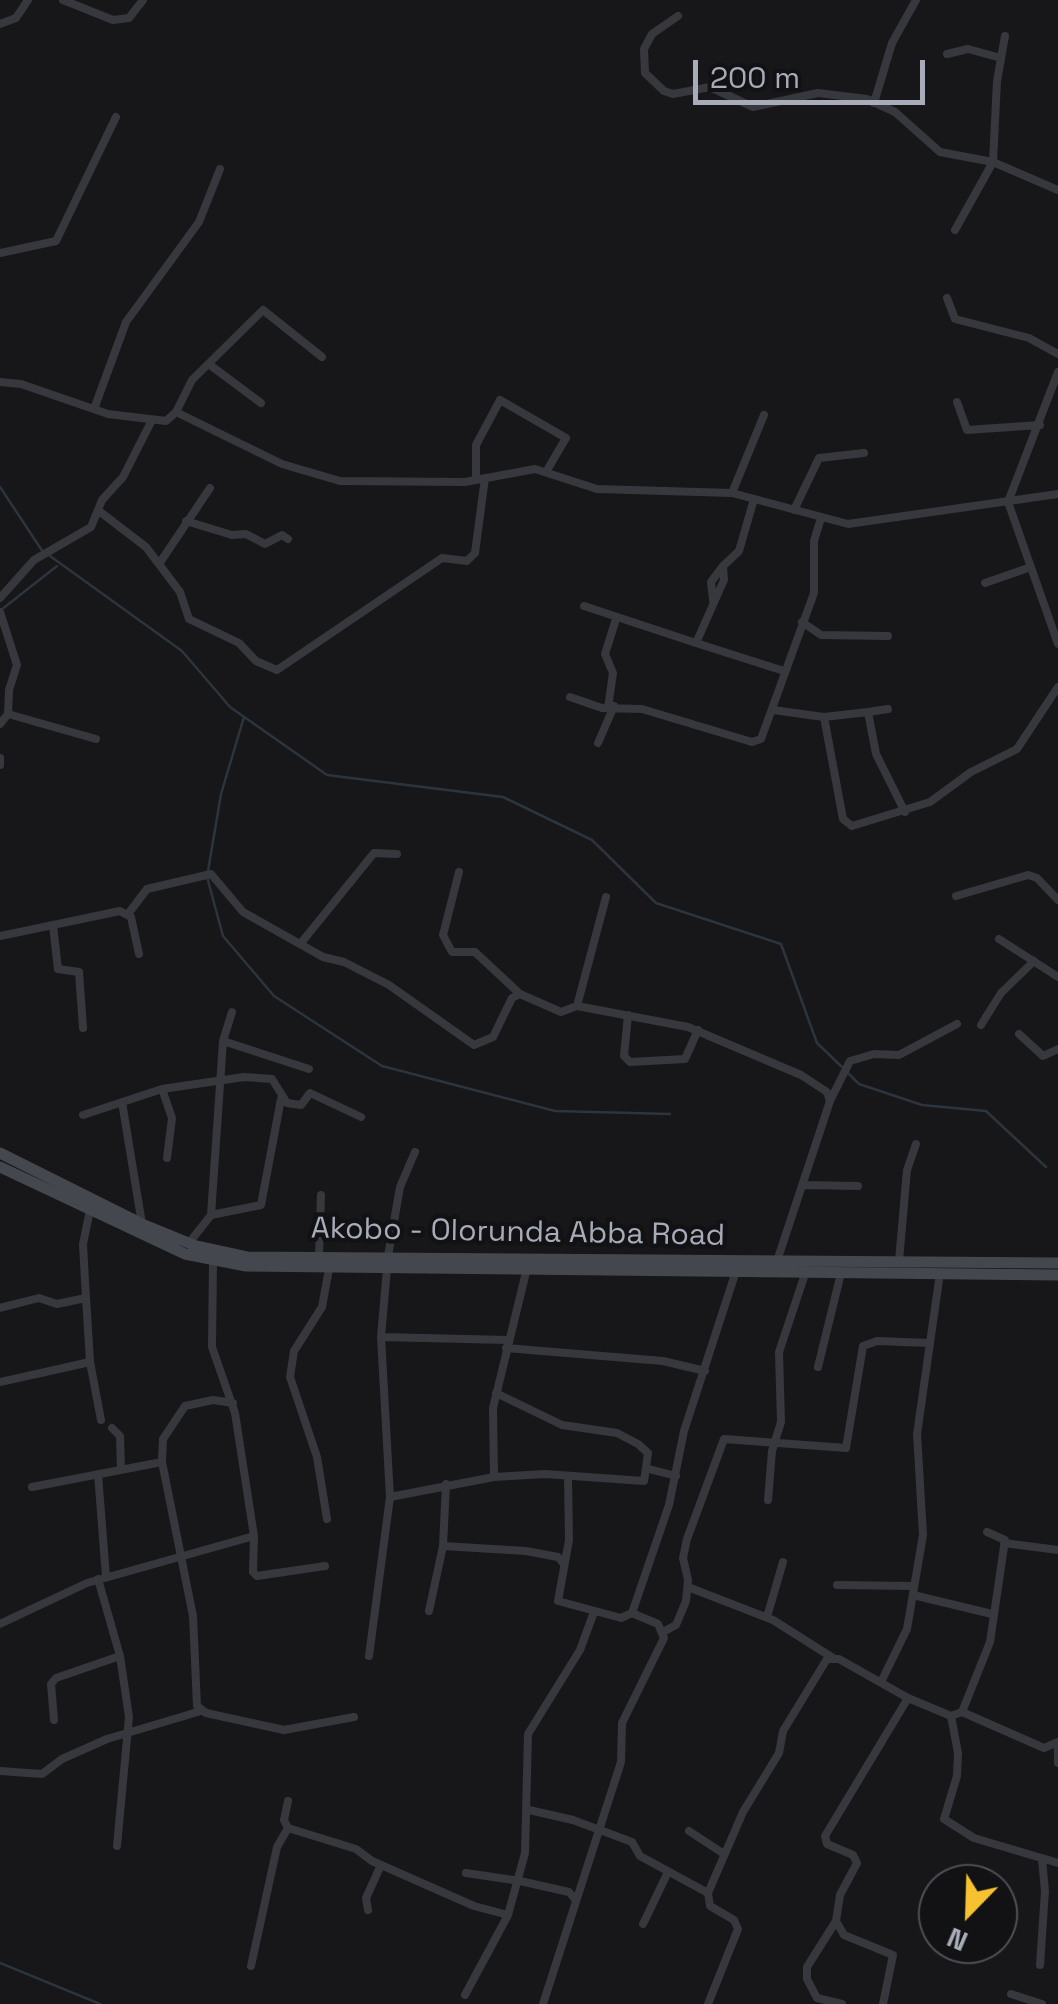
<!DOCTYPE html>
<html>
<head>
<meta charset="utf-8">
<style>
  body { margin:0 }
  #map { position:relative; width:1058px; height:2004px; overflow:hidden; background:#171719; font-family:"Space Grotesk",sans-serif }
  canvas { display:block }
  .north { position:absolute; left:918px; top:1864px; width:100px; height:100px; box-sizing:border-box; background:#121214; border:2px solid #4e5056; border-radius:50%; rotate:203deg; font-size:28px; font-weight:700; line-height:40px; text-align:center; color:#a8acb9 }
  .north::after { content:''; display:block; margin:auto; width:35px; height:45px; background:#f6c231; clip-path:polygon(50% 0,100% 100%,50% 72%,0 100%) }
  .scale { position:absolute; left:693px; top:60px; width:232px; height:45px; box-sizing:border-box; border:5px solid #a8acb9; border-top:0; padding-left:12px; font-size:30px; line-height:35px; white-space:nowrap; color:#a8acb9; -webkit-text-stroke:8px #121214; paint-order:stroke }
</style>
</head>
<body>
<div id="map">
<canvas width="1058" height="2004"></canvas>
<div class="north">N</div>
<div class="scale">200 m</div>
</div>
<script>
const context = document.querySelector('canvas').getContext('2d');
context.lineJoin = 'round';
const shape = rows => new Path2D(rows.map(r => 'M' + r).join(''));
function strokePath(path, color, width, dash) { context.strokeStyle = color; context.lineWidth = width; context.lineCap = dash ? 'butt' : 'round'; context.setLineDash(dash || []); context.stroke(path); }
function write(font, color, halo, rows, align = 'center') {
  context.font = font + ' "Space Grotesk",sans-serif'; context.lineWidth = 9; context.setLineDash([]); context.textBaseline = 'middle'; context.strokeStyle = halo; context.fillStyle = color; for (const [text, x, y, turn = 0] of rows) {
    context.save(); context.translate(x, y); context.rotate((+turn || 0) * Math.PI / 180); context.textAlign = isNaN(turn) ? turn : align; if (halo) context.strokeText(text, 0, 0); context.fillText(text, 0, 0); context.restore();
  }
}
strokePath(shape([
  [0,487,43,552],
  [50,556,182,651,230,707,327,775,503,797,592,840,656,903,781,944,817,1043,842,1067],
  [1,610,57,566],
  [244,717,221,794,207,877,223,936,274,996,382,1066,555,1111,670,1114],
  [847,1072,859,1084,922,1105,986,1111,1046,1167],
  [0,1963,100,2004]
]), '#2c343d', 2.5);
strokePath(shape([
  [63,0,113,20,129,18,143,0],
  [678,16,652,34,644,49,645,73,664,91,673,94,710,87,753,107,818,93,867,99,895,112,940,152,993,162,1058,190],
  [0,24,16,18,28,0],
  [947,54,968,49,1001,58],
  [874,103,892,43,916,0],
  [955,230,993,162,997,81,1005,36],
  [0,253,56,241,116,117],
  [947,298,955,319,1029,338,1058,354],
  [210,365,261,403],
  [1058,372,1008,502,1058,644],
  [0,382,21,384,108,414,166,421,176,412,192,380,263,310,322,357],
  [957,402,967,430,1040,425],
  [94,409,126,322,199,222,220,169],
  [176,412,282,464,340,481,465,482,535,469,597,489,732,493,848,524,1058,494],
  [476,480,476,445,500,400,566,438,546,472],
  [732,493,764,415],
  [754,499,739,551,723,566,724,580,696,643,784,671],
  [794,510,819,458,864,453],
  [99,511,146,547,180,592,189,619,239,643,256,661,277,670,442,558,467,561,475,553,485,478],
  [186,521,232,535,246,534,265,544,282,535,288,539],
  [159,564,210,488],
  [985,583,1031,567],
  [0,598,34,560,91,527,102,500,123,477,152,420],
  [713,600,711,582,723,566],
  [584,606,696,643],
  [0,612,17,665,9,690,8,714,0,724],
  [802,622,821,635,888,636],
  [570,697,602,708,642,709,752,742,761,739,814,593,814,541,821,518],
  [608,708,613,673,605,654,616,619],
  [888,709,868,712,876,754,905,812],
  [773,710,824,717,868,712],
  [8,714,96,739],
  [824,717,843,819,852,826,930,802,971,772,1017,749,1058,687],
  [598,743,614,706],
  [0,758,0,765],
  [459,872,443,935,452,952,475,952,520,994],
  [956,896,1028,875,1037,878,1058,900],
  [128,914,147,889,211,874,243,912,323,957,344,962,389,985,474,1045,493,1037,512,998,520,994,561,1012,577,1006,688,1027,801,1075,827,1092,830,1101,777,1261],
  [53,925,58,969,79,972,83,1028],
  [0,936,120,911,131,917,139,954],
  [999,939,1058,977],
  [301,943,374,853,397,854],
  [577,1006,606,897],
  [628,1015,624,1056,630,1062,685,1059,698,1030],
  [981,1025,1001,993,1034,961],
  [1019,1034,1043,1056,1058,1049],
  [223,1041,309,1069],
  [162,1089,172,1118,167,1158],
  [830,1101,850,1061,874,1054,899,1055,957,1024],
  [122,1102,142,1224],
  [83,1115,162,1089,244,1077,272,1079,287,1103,301,1105,310,1093,361,1117],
  [804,1185,858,1186],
  [90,1210,83,1244,85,1281,90,1362,101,1420],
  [211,1215,261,1205,281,1099],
  [189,1243,211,1215,223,1041,232,1012],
  [319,1256,321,1195],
  [388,1256,400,1187,415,1152],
  [899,1261,907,1170,916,1144],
  [213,1262,212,1347,235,1413,254,1536,253,1572,257,1576,325,1566],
  [0,1308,39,1298,57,1304,86,1298],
  [381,1337,508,1340],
  [506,1348,663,1361,705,1371],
  [818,1367,841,1273],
  [0,1382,90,1362],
  [233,1403,213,1400,185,1406,163,1439,162,1462,193,1616,197,1706,206,1713,284,1730,354,1717],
  [112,1428,120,1436,121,1469],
  [649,1469,676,1476],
  [98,1474,106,1577],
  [494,1477,493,1408,527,1268],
  [32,1487,162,1462],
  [390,1497,494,1477,545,1474,644,1481,648,1453,638,1444,617,1433,562,1425,496,1393],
  [768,1500,772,1451,781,1422,779,1352,805,1274],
  [327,1519,317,1457,290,1377,294,1351,322,1307,329,1269],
  [1004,1543,1058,1550],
  [443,1546,526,1551,558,1557,563,1563],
  [98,1579,120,1656,129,1717,117,1846],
  [837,1585,913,1586],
  [688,1587,773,1620,833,1658],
  [913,1595,992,1614],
  [429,1611,443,1546,446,1484],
  [632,1613,669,1505,684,1431,736,1271],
  [767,1617,783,1562],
  [0,1624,87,1583,254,1536],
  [663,1632,676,1625,686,1601,688,1580,683,1558,687,1539,724,1439,846,1448,863,1346,877,1341,930,1343],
  [369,1656,390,1497,381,1337,387,1268],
  [881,1682,907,1629,923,1535,917,1434,940,1273],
  [962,1712,990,1642,1005,1540,987,1532],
  [951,1716,958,1753,957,1776,944,1819,974,1838,1058,1863],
  [54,1720,51,1684,56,1678,120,1656],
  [1058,1747,1058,1763],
  [0,1771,42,1774,62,1759,107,1739,201,1711],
  [288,1801,284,1820,288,1828,356,1849,372,1861,474,1906,508,1915,525,1853,528,1734,580,1650,594,1612],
  [529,1810,573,1820,632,1842,640,1856,708,1893],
  [689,1831,724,1854],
  [466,1873,520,1881,569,1892,575,1899],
  [368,1910,366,1898,381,1865],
  [836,1921,807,1967,807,1979,817,1998,842,2004],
  [643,1924,668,1872],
  [1040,1965,1045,1891,1042,1859],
  [251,1966,277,1847,288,1828],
  [1011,1994,1042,2004],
  [465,1995,508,1915],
  [543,2004,621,1762,622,1723,664,1638,658,1624,632,1613,621,1618,558,1601,569,1540,568,1477],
  [708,2004,738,1929,734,1920,710,1906,708,1893,743,1812,779,1753,783,1731,827,1659,839,1659,908,1698,951,1716,962,1712,1044,1748,1058,1742],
  [883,2004,893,1955,844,1935,836,1921,840,1895,857,1863,853,1855,827,1844,825,1836,908,1698]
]), '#37383e', 8);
strokePath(shape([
  [0,1153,142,1224,196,1246,247,1257,1058,1263],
  [0,1167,185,1254,246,1266,1058,1275]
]), '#45474e', 11);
write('30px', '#a8acb9', '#121214', [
  ["Akobo - Olorunda Abba Road",518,1233,1]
]);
</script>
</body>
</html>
